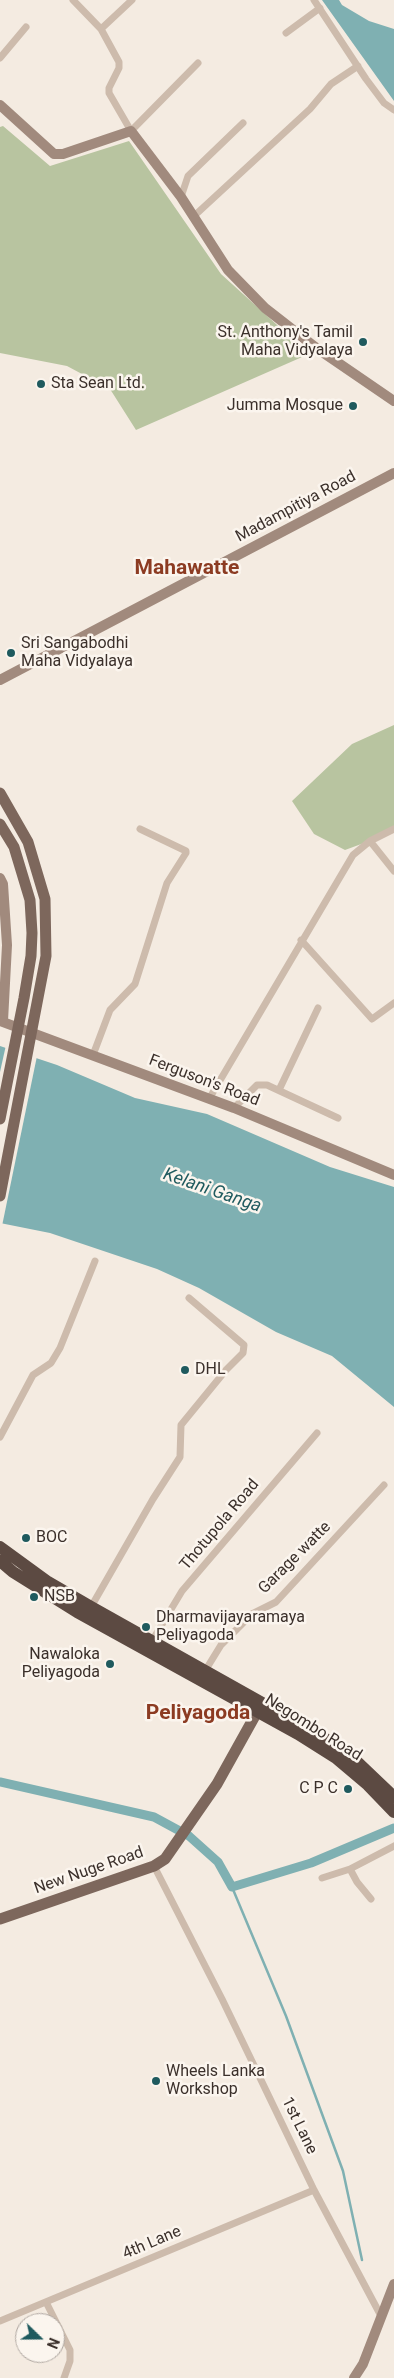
<!DOCTYPE html>
<html>
<head>
<meta charset="utf-8">
<style>
  body { margin:0 }
  #map { position:relative; width:394px; height:2378px; overflow:hidden; background:#f4ebe1; font-family:Roboto,sans-serif }
  canvas { display:block }
  .north { position:absolute; left:15px; top:2313px; width:50px; height:50px; box-sizing:border-box; background:#fbf5ee; border:1px solid #aea6a0; border-radius:50%; rotate:112deg; font-size:14px; font-weight:700; line-height:20px; text-align:center; color:#3b302b }
  .north::after { content:''; display:block; margin:auto; width:18px; height:22px; background:#1f5a5e; clip-path:polygon(50% 0,100% 100%,50% 72%,0 100%) }
</style>
</head>
<body>
<div id="map">
<canvas width="394" height="2378"></canvas>
<div class="north">N</div>
</div>
<script>
const context = document.querySelector('canvas').getContext('2d');
context.lineJoin = 'round';
function fill(path, color) { context.fillStyle = color; context.fill(path, 'evenodd'); }
const shape = rows => new Path2D(rows.map(r => 'M' + r).join(''));
function strokePath(path, color, width, dash) { context.strokeStyle = color; context.lineWidth = width; context.lineCap = dash ? 'butt' : 'round'; context.setLineDash(dash || []); context.stroke(path); }
function write(font, color, halo, rows, align = 'center') {
  context.font = font + ' Roboto,sans-serif'; context.lineWidth = 5; context.setLineDash([]); context.textBaseline = 'middle'; context.strokeStyle = halo; context.fillStyle = color; for (const [text, x, y, turn = 0] of rows) {
    context.save(); context.translate(x, y); context.rotate((+turn || 0) * Math.PI / 180); context.textAlign = isNaN(turn) ? turn : align; if (halo) context.strokeText(text, 0, 0); context.fillText(text, 0, 0); context.restore();
  }
}
fill(shape([
  [3,126,50,166,129,141,221,274,309,354,136,430,110,389,67,366,0,353,0,127],
  [394,725,394,832,345,850,314,834,292,801,352,744]
]), '#b8c4a0');
fill(shape([
  [322,0,339,0,342,5,369,21,394,29,394,101],
  [0,1046,57,1065,135,1098,207,1114,330,1167,394,1187,394,1407,332,1356,276,1332,199,1288,157,1269,50,1233,0,1223]
]), '#7fb0b2');
fill(shape([
  [6,1045,37,1056,2,1226,0,1225,0,1072]
]), '#f4ebe1');
strokePath(shape([
  [232,1887,286,2016,343,2171,362,2260]
]), '#7fb0b2', 2.5);
strokePath(shape([
  [0,1782,154,1817,189,1836,218,1862,232,1887,311,1863,394,1828]
]), '#7fb0b2', 9);
strokePath(shape([
  [73,0,101,29,119,62,119,68,109,88,109,93,131,131,198,63],
  [314,0,366,79,384,103,394,110],
  [101,29,132,0],
  [286,33,320,8],
  [0,58,26,27],
  [181,197,188,176,243,123],
  [193,217,310,109,331,84,358,66],
  [370,841,394,871],
  [301,940,372,1019,394,1003],
  [93,1055,110,1010,135,984,167,883,186,853,186,851,140,829],
  [279,1090,318,1008],
  [209,1099,353,855,370,841,394,829],
  [234,1108,257,1085,267,1085,338,1118],
  [0,1437,33,1375,51,1363,60,1348,95,1261],
  [91,1607,153,1499,180,1457,181,1425,226,1370,243,1353,244,1345,189,1298],
  [152,1641,182,1591,317,1433],
  [205,1671,221,1645,252,1614,276,1602,384,1485],
  [154,1866,222,1999,314,2190,381,2316],
  [350,1869,357,1882,371,1899],
  [322,1878,350,1869,394,1846],
  [46,2302,70,2350,70,2361,64,2378],
  [0,2321,314,2190]
]), '#cdbbac', 7);
strokePath(shape([
  [0,105,54,154,63,154,131,131,181,197,228,270,265,308,315,347,394,401],
  [0,680,394,473],
  [0,878,3,884,7,945,3,1021],
  [0,1021,234,1108,394,1175],
  [354,2378,363,2364,394,2284]
]), '#a18a7d', 10);
strokePath(shape([
  [0,793,28,842,45,899,46,956,0,1196],
  [0,824,14,847,30,900,32,933,31,956,24,998,0,1119],
  [0,1919,154,1866,165,1859,217,1784,261,1705]
]), '#7d675c', 11);
strokePath(shape([
  [0,1547,48,1582,91,1607,321,1736,351,1756,394,1797],
  [0,1561,13,1572,77,1612,298,1734,336,1758,368,1785,394,1812]
]), '#5c4a42', 12);
for (const [x, y, r, color] of [
  [363,342,5,"#1f5a5e"],
  [41,384,5,"#1f5a5e"],
  [353,406,5,"#1f5a5e"],
  [11,653,5,"#1f5a5e"],
  [185,1370,5,"#1f5a5e"],
  [26,1538,5,"#1f5a5e"],
  [34,1597,5,"#1f5a5e"],
  [146,1627,5,"#1f5a5e"],
  [110,1664,5,"#1f5a5e"],
  [348,1789,5,"#1f5a5e"],
  [156,2081,5,"#1f5a5e"]
]) { const dot = new Path2D(); dot.arc(x, y, r, 0, 2 * Math.PI); context.fillStyle = color; context.fill(dot); strokePath(dot, '#fbf5ee', 2); }
write('16px', '#3b302b', '#fbf5ee', [
  ["St. Anthony's Tamil",353,333,"right"],
  ["Maha Vidyalaya",353,351,"right"],
  ["Sta Sean Ltd.",51,384],
  ["Jumma Mosque",343,406,"right"],
  ["Sri Sangabodhi",21,644],
  ["Maha Vidyalaya",21,662],
  ["DHL",195,1370],
  ["BOC",36,1538],
  ["NSB",44,1597],
  ["Dharmavijayaramaya",156,1618],
  ["Peliyagoda",156,1636],
  ["Nawaloka",100,1655,"right"],
  ["Peliyagoda",100,1673,"right"],
  ["C P C",338,1789,"right"],
  ["Wheels Lanka",166,2072],
  ["Workshop",166,2090]
], 'left');
write('16px', '#3b302b', '#fbf5ee', [
  ["Madampitiya Road",296,507,-28],
  ["Ferguson's Road",204,1081,21],
  ["Thotupola Road",220,1525,-50],
  ["Garage watte",295,1558,-45],
  ["Negombo Road",313,1728,32],
  ["New Nuge Road",89,1871,-19],
  ["1st Lane",299,2126,64],
  ["4th Lane",152,2243,-23]
]);
write('italic 18px', '#1f5a5e', '#fbf5ee', [
  ["Kelani Ganga",212,1191,19]
]);
write('bold 21px', '#8c3b22', '#fbf5ee', [
  ["Mahawatte",187,569],
  ["Peliyagoda",198,1714]
]);
</script>
</body>
</html>
